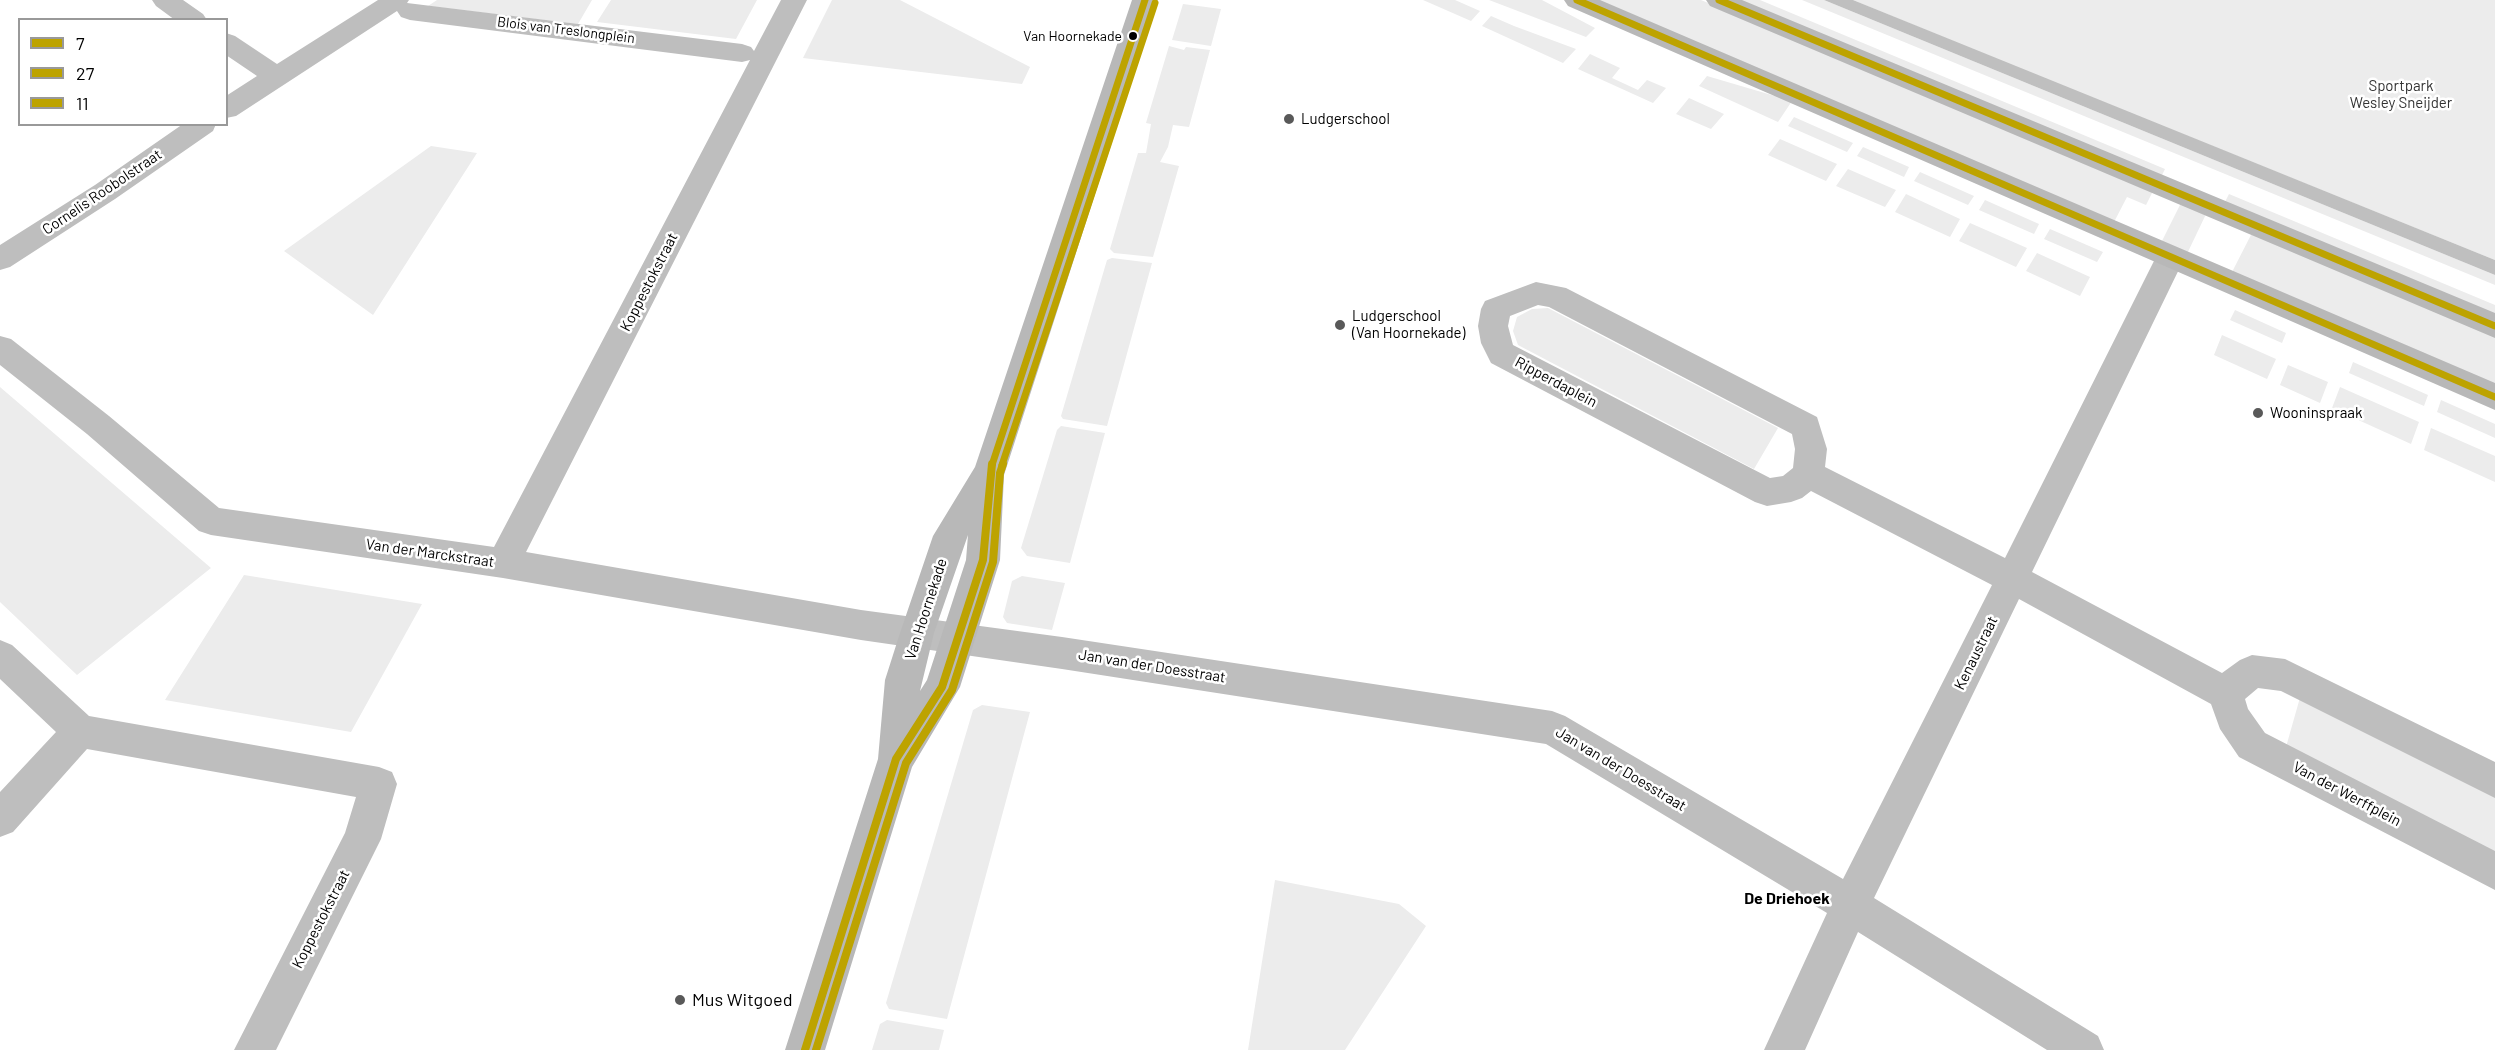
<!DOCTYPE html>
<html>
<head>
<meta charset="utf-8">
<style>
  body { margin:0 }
  #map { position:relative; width:2495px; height:1050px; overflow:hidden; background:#fff; font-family:Barlow,sans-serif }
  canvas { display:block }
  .legend { position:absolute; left:18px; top:18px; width:210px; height:108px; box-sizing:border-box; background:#fff; border:2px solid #999; margin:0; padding:8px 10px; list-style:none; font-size:18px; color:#000 }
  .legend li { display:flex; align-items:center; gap:12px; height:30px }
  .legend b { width:30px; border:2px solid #999 }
</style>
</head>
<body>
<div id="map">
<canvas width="2495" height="1050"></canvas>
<ul class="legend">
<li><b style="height:8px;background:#bda300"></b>7</li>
<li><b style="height:8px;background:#bda300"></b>27</li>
<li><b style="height:8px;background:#bda300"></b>11</li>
</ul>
</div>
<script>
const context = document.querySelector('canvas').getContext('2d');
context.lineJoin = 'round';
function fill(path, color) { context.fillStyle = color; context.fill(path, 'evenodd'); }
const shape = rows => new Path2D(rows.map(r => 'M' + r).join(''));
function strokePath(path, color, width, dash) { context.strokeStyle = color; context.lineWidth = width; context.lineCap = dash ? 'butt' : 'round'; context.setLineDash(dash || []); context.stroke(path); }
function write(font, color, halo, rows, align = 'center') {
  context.font = font + ' Barlow,sans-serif'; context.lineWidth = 5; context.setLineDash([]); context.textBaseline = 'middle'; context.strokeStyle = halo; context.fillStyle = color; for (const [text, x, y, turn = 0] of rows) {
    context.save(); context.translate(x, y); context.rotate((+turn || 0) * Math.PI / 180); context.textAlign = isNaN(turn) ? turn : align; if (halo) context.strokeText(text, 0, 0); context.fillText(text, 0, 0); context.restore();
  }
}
fill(shape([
  [437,0,592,0,578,24,428,6],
  [611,0,757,0,736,39,597,22],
  [832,0,900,0,1030,67,1022,84,803,58],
  [1423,0,1455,0,1480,11,1471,21],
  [1489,0,1542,0,1595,28,1586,37],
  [1595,0,1701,0,2154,189,2146,205,2127,197,2113,224],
  [1735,0,1760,0,2165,169,2161,177],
  [1802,0,1824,0,2495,275,2495,285],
  [1853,0,2495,0,2495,260,1999,60],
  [1183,4,1221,9,1211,46,1172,40],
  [1491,16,1514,26,1576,49,1563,63,1482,26],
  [1169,46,1184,50,1186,47,1210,50,1189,127,1173,125,1168,147,1160,162,1179,166,1153,257,1114,253,1110,249,1138,153,1146,153,1151,124,1146,123],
  [1590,54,1620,68,1612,78,1638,90,1647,80,1666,88,1653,103,1578,69],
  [1707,76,1792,101,1778,122,1699,86],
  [1689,98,1711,108,1724,114,1711,129,1676,114],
  [1794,117,1853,143,1847,152,1788,126],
  [1780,139,1837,164,1826,181,1768,155],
  [431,146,477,153,373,315,284,251],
  [1863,147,1909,167,1904,177,1857,156],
  [1848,169,1896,190,1885,207,1836,186],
  [1920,172,1974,196,1968,205,1914,181],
  [1906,194,1960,219,1950,237,1895,212],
  [2229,194,2495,305,2495,317,2225,202],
  [1985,200,2039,224,2034,234,1979,210],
  [2182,201,2207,212,2186,256,2160,245],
  [1970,223,2027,248,2016,267,1959,241],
  [2050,229,2103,252,2097,262,2044,239],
  [2253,231,2495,333,2495,389,2231,274],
  [2037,253,2090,277,2080,296,2026,271],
  [1112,258,1152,263,1107,426,1063,419,1061,416,1107,260],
  [1548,308,1778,428,1754,469,1518,345,1513,331,1517,317,1532,309],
  [2235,310,2286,333,2282,343,2230,320],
  [2222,335,2276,359,2267,379,2214,355],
  [2353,362,2428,395,2424,406,2349,373],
  [2288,365,2328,382,2320,403,2280,385],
  [0,387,211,568,77,675,0,602],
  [2340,387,2419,422,2411,444,2332,408],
  [2441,400,2495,424,2495,438,2437,412],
  [1061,426,1105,433,1070,563,1027,556,1021,548,1057,430],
  [2431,428,2495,456,2495,482,2424,450],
  [244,575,422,604,351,732,165,700],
  [1022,576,1065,583,1052,630,1007,623,1003,617,1012,581],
  [2301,694,2495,793,2495,858,2286,747],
  [982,705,1030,712,947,1019,889,1009,886,1003,973,710],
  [1275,880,1399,904,1426,926,1345,1050,1248,1050],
  [887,1020,944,1030,939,1050,872,1050,880,1024]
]), '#ececec');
fill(shape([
  [1824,0,1853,0,2495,260,2495,275]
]), '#bfbfbf');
fill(shape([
  [152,0,183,0,203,14,207,20,175,20,156,6,152,0],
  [378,0,409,0,407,3,742,44,751,47,754,51,781,0,807,0,526,552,861,610,1062,637,1552,711,1565,716,1843,879,1992,585,1811,491,1802,498,1791,502,1767,506,1755,502,1491,363,1481,343,1478,326,1481,309,1485,301,1536,282,1566,288,1817,417,1827,449,1825,467,2005,558,2160,249,2170,246,2180,249,2185,257,2032,572,2222,673,2240,660,2252,655,2285,659,2495,762,2495,798,2281,691,2258,688,2245,699,2248,709,2265,733,2495,851,2495,890,2239,757,2220,729,2211,704,2019,599,1874,898,2098,1036,2104,1050,2047,1050,1858,932,1805,1050,1764,1050,1827,913,1546,744,1062,669,861,640,503,578,211,535,199,531,87,434,0,365,0,336,11,339,109,416,219,508,494,547,750,60,742,62,410,20,401,17,397,11,236,116,226,118,226,96,257,76,226,55,226,33,235,36,277,64,378,0],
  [1538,305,1549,307,1792,434,1795,449,1793,468,1783,476,1770,478,1513,345,1508,326,1510,316,1538,305],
  [183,124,216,124,213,131,115,199,10,267,0,270,0,245,95,185,183,124],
  [0,640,12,645,89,716,379,767,392,772,397,784,381,839,276,1050,234,1050,345,833,356,797,87,749,13,832,0,837,0,792,56,732,0,679,0,640]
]), '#bebebe');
fill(shape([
  [1132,0,1158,0,1004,475,1000,560,960,687,912,767,825,1050,785,1050,878,759,885,680,900,633,933,536,975,467,1132,0],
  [968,535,966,560,927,680,920,691,934,633,968,535],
  [1564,0,1600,0,2495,383,2495,410,1568,6,1564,0],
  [1706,0,1742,0,2495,313,2495,338,1710,6,1706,0]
]), '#b8b8b8');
strokePath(shape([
  [992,465,1145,0]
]), '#bda300', 7);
strokePath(shape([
  [805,1050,896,759,942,687,983,560,992,464]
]), '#bda300', 8);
strokePath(shape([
  [1002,465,1155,3]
]), '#bda300', 7);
strokePath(shape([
  [816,1050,906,763,952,690,993,562,1000,473,1003,464]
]), '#bda300', 8);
strokePath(shape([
  [1577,0,2495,397],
  [1719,0,2495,326]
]), '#bda300', 7);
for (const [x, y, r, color] of [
  [1133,36,5,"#000"],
  [1289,119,6,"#595959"],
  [1340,325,6,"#595959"],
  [2258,413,6,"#595959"],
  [680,1000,6,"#595959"]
]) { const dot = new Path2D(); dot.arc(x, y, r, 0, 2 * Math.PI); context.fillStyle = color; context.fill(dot); strokePath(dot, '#fff', 2); }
write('14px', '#000', '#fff', [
  ["Blois van Treslongplein",566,30,7]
]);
write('14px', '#000', '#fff', [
  ["Van Hoornekade",1122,36]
], 'right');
write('15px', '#333', '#fff', [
  ["Sportpark",2401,86],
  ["Wesley Sneijder",2401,103]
]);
write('15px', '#000', '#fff', [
  ["Ludgerschool",1301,119],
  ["Ludgerschool",1352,316],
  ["(Van Hoornekade)",1352,333],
  ["Wooninspraak",2270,413]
], 'left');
write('15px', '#000', '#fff', [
  ["Cornelis Roobolstraat",102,192,-34],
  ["Koppestokstraat",649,282,-63],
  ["Ripperdaplein",1556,382,28],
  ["Van der Marckstraat",430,553,8],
  ["Van Hoornekade",926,609,-72],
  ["Kenaustraat",1976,653,-64],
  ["Jan van der Doesstraat",1152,666,9],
  ["Jan van der Doesstraat",1621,769,31],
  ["Van der Werffplein",2347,794,28],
  ["Koppestokstraat",321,919,-63]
]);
write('bold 16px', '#000', '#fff', [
  ["De Driehoek",1787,899]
]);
write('18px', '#000', '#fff', [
  ["Mus Witgoed",692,1000]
], 'left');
</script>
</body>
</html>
